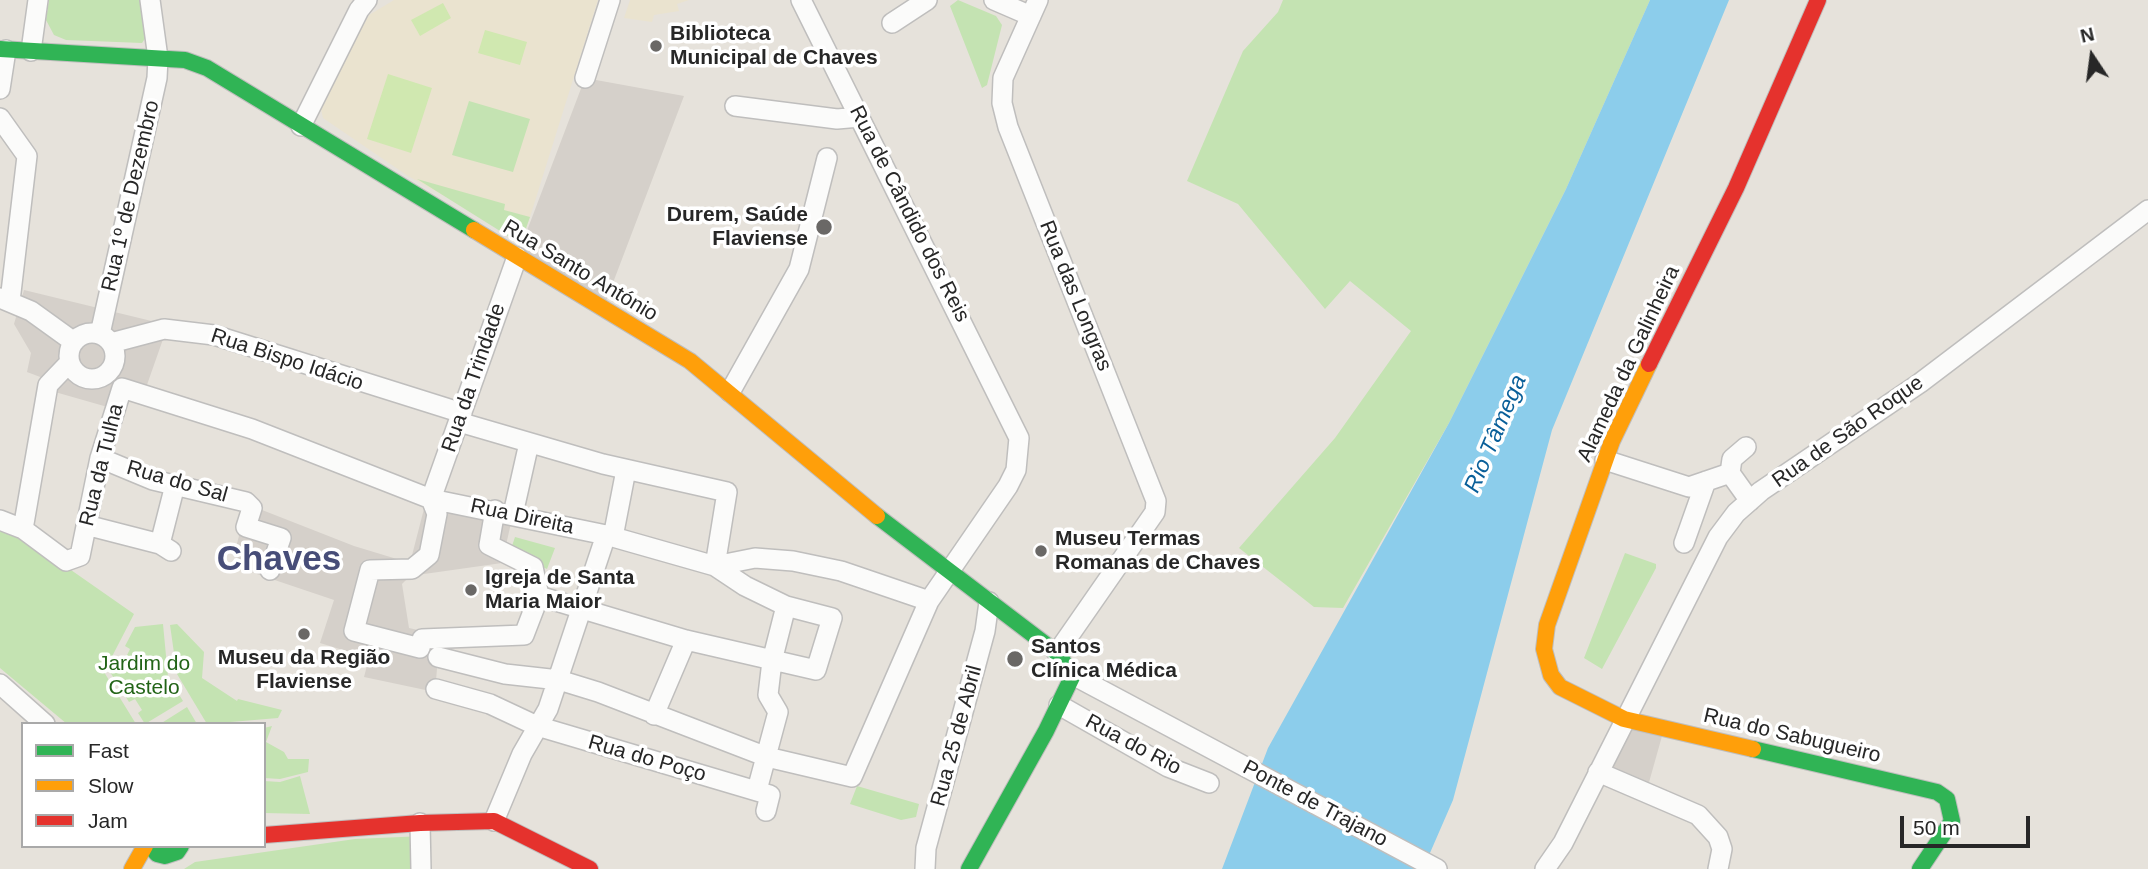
<!DOCTYPE html>
<html>
<head>
<meta charset="utf-8">
<style>
  body { margin:0 }
  #map { position:relative; width:2148px; height:869px; overflow:hidden; background:#e6e2db; font-family:Arial,sans-serif }
  canvas { display:block }
  .legend { position:absolute; left:21px; top:722px; width:245px; height:126px; box-sizing:border-box; background:#fff; border:2px solid #a9a9a9; margin:0; padding:9px 12px; list-style:none; font-size:21px; color:#272727 }
  .legend li { display:flex; align-items:center; gap:14px; height:35px }
  .legend b { width:35px; border:2px solid #a9a9a9 }
  .north { position:absolute; left:2057px; top:21px; width:70px; height:70px; -webkit-text-stroke:5px #fff; paint-order:stroke; rotate:347deg; font-size:19px; font-weight:700; line-height:28px; text-align:center; color:#272727 }
  .north::after { content:''; display:block; margin:auto; width:24px; height:32px; background:#272727; clip-path:polygon(50% 0,100% 100%,50% 72%,0 100%) }
  .scale { position:absolute; left:1900px; top:816px; width:130px; height:32px; box-sizing:border-box; border:4px solid #272727; border-top:0; padding-left:9px; font-size:21px; line-height:24px; white-space:nowrap; color:#272727; -webkit-text-stroke:5px #fff; paint-order:stroke }
</style>
</head>
<body>
<div id="map">
<canvas width="2148" height="869"></canvas>
<ul class="legend">
<li><b style="height:9px;background:#30b455"></b>Fast</li>
<li><b style="height:9px;background:#ff9f0a"></b>Slow</li>
<li><b style="height:9px;background:#e5322d"></b>Jam</li>
</ul>
<div class="north">N</div>
<div class="scale">50 m</div>
</div>
<script>
const context = document.querySelector('canvas').getContext('2d');
context.lineJoin = 'round';
function fill(path, color) { context.fillStyle = color; context.fill(path, 'evenodd'); }
const shape = rows => new Path2D(rows.map(r => 'M' + r).join(''));
function strokePath(path, color, width, dash) { context.strokeStyle = color; context.lineWidth = width; context.lineCap = dash ? 'butt' : 'round'; context.setLineDash(dash || []); context.stroke(path); }
function write(font, color, halo, rows, align = 'center') {
  context.font = font + ' Arial,sans-serif'; context.lineWidth = 7; context.setLineDash([]); context.textBaseline = 'middle'; context.strokeStyle = halo; context.fillStyle = color; for (const [text, x, y, turn = 0] of rows) {
    context.save(); context.translate(x, y); context.rotate((+turn || 0) * Math.PI / 180); context.textAlign = isNaN(turn) ? turn : align; if (halo) context.strokeText(text, 0, 0); context.fillText(text, 0, 0); context.restore();
  }
}
fill(shape([
  [394,0,598,0,530,217,524,234,520,238,408,176,323,118,320,105,369,15],
  [630,0,689,0,677,4,679,11,654,15,652,22,624,18]
]), '#eae3cf');
fill(shape([
  [49,0,146,0,152,28,142,43,66,40,54,35,46,20],
  [958,0,996,16,1002,25,987,85,982,88,950,6],
  [1283,0,1650,0,1566,189,1449,423,1343,608,1314,607,1239,548,1335,438,1411,331,1350,281,1325,309,1238,204,1187,181,1243,51,1278,12],
  [469,101,530,119,513,172,452,155],
  [417,179,505,204,504,210,530,217,524,234,520,238,508,236],
  [0,527,18,533,134,614,104,672,136,724,67,724,0,668],
  [515,537,555,548,547,569,510,552],
  [1625,553,1656,564,1656,568,1602,669,1584,658],
  [163,624,168,677,183,701,145,724,138,713,142,710,135,699,129,702,110,672,118,658,124,661,130,649,125,646,135,627],
  [177,624,204,652,202,678,237,701,238,699,282,710,278,718,207,724,177,674,170,625],
  [187,707,197,724,160,724],
  [272,726,266,742,284,752,288,759,309,759,308,772,280,779,264,778,264,728],
  [300,776,310,814,264,813,264,781,280,782],
  [857,786,919,804,916,817,901,820,850,804],
  [424,836,422,869,184,869,195,862,355,839]
]), '#c4e3b2');
fill(shape([
  [443,3,451,18,420,36,411,20],
  [485,30,527,42,520,65,478,53],
  [388,74,432,88,411,153,367,139]
]), '#d0e8b0');
fill(shape([
  [585,78,684,96,603,309,517,257],
  [24,290,168,325,142,399,131,396,125,412,41,388,43,378,27,372,31,353,14,324],
  [426,501,513,514,502,563,410,576,402,584,409,628,448,637,445,655,438,657,435,692,364,677,369,658,320,643,334,600,245,570,234,555,246,509,257,508,354,546,410,563],
  [1624,719,1664,729,1646,793,1598,772]
]), '#d5d0ca');
fill(shape([
  [1650,0,1729,0,1552,430,1453,800,1423,869,1222,869,1268,748,1449,423,1566,189]
]), '#8ccdeb');
const street = shape([
  [994,0,1031,16],
  [1038,0,1003,78,1002,103,1008,127,1156,501,1155,512,1057,653],
  [892,23,927,0],
  [31,51,38,0],
  [585,78,610,0],
  [0,89,6,50],
  [735,106,837,119,860,117],
  [0,118,27,156,10,301],
  [301,126,359,10,367,0],
  [517,257,431,499,437,514,429,555,412,569,370,570,354,631,420,648,422,639,524,635,539,596],
  [0,298,31,311,74,342],
  '69 356a23 23 0 1 1 46 0a23 23 0 1 1-46 0Z',
  [100,334,157,78,158,58,150,0],
  [111,343,164,329,214,335,462,413],
  [122,388,252,429,431,499,606,535,715,566,755,558,793,561,841,571,929,601],
  [730,392,799,269,827,158],
  [459,422,603,464,727,492,715,566,745,586,786,606,832,618,816,670,686,640,539,596,533,567,489,545,495,510],
  [100,458,153,480,246,502,252,508,246,527,281,538,270,570],
  [1605,460,1689,487,1730,473,1750,501],
  [1730,473,1732,459,1746,447],
  [513,514,529,443],
  [0,520,23,529,66,561,80,556,100,458,122,388],
  [86,525,160,544,171,551],
  [23,529,48,385,70,362],
  [613,537,626,470],
  [1684,543,1706,481],
  [160,544,175,485],
  [438,657,505,674,559,680,598,692,767,757,852,777,929,601,1008,486,1016,470,1019,438,801,0],
  [1073,675,1437,869],
  [0,684,45,724],
  [436,689,490,704,537,726,770,795,766,811],
  [1059,705,1168,767,1209,783],
  [654,715,686,640],
  [1598,772,1698,815,1718,837,1722,849,1718,869],
  [757,790,778,712,768,695,772,661,786,606],
  [494,821,522,754,548,709,606,535],
  [420,823,421,869],
  [925,869,926,848,985,631,989,602],
  [1545,869,1563,843,1718,537,1736,513,1761,491,1920,383,2148,210]
]);
const fast = shape([
  [0,49,185,60,207,68,474,230],
  [877,516,1057,653,1073,675,1046,731,969,869],
  [1753,749,1937,792,1947,799,1952,821,1920,869],
  [150,846,157,854,165,856,177,852,181,846]
]);
const slow = shape([
  [474,230,690,361,877,516],
  [1649,364,1612,441,1547,625,1544,649,1551,675,1560,687,1624,719,1753,749],
  [132,869,145,846]
]);
const jam = shape([
  [1649,364,1736,188,1818,0],
  [264,835,420,823,494,821,590,869]
]);
strokePath(street, '#bfbebd', 22);
strokePath(fast, '#bfbebd', 18);
strokePath(slow, '#bfbebd', 18);
strokePath(jam, '#bfbebd', 18);
strokePath(street, '#fbfbfa', 19);
strokePath(fast, '#30b455', 16);
strokePath(slow, '#ff9f0a', 16);
strokePath(jam, '#e5322d', 16);
for (const [x, y, r, color] of [
  [656,46,7,"#6a6866"],
  [824,227,9,"#6a6866"],
  [1041,551,7,"#6a6866"],
  [471,590,7,"#6a6866"],
  [304,634,7,"#6a6866"],
  [1015,659,9,"#6a6866"]
]) { const dot = new Path2D(); dot.arc(x, y, r, 0, 2 * Math.PI); context.fillStyle = color; context.fill(dot); strokePath(dot, '#fff', 2.5); }
write('bold 21px', '#272727', '#fff', [
  ["Biblioteca",670,34],
  ["Municipal de Chaves",670,58],
  ["Durem, Saúde",808,215,"right"],
  ["Flaviense",808,239,"right"],
  ["Museu Termas",1055,539],
  ["Romanas de Chaves",1055,563],
  ["Igreja de Santa",485,578],
  ["Maria Maior",485,602],
  ["Santos",1031,647],
  ["Clínica Médica",1031,671],
  ["Museu da Região",304,658,"center"],
  ["Flaviense",304,682,"center"]
], 'left');
write('21px', '#272727', '#fff', [
  ["Rua 1º de Dezembro",131,196,-77],
  ["Rua de Cândido dos Reis",909,214,63],
  ["Rua Santo António",580,271,31],
  ["Rua das Longras",1075,296,68],
  ["Rua Bispo Idácio",287,360,18],
  ["Alameda da Galinheira",1629,364,-65],
  ["Rua da Trindade",474,378,-71],
  ["Rua de São Roque",1848,432,-35],
  ["Rua da Tulha",102,465,-76],
  ["Rua do Sal",177,482,16],
  ["Rua Direita",522,517,12],
  ["Rua 25 de Abril",957,736,-75],
  ["Rua do Sabugueiro",1792,736,13],
  ["Rua do Rio",1133,745,28],
  ["Rua do Poço",647,759,16],
  ["Ponte de Trajano",1315,804,28]
]);
write('21px', '#226417', '#fff', [
  ["Jardim do",144,664],
  ["Castelo",144,688]
]);
write('italic 23px', '#095f99', '#fff', [
  ["Rio Tâmega",1496,434,-67]
]);
write('bold 35px', '#474d78', '#fff', [
  ["Chaves",279,560]
]);
</script>
</body>
</html>
